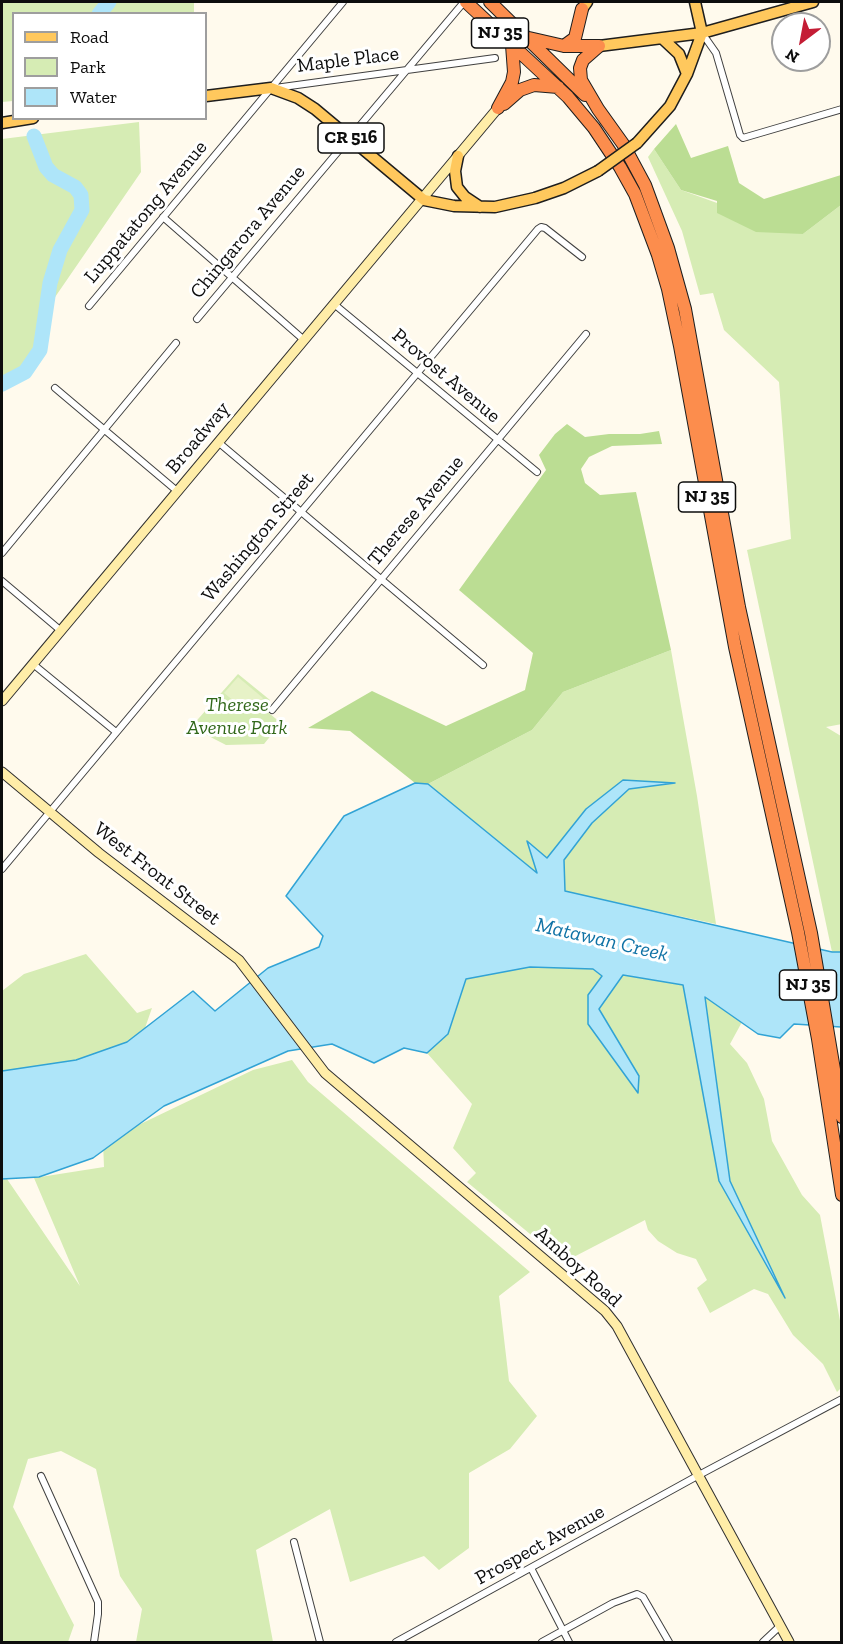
<!DOCTYPE html>
<html>
<head>
<meta charset="utf-8">
<style>
  body { margin:0 }
  #map { position:relative; width:843px; height:1644px; overflow:hidden; background:#fffaed; font-family:"Zilla Slab",serif }
  canvas { display:block }
  .frame { position:absolute; inset:0; border:3px solid #0d0d0d; pointer-events:none }
  .legend { position:absolute; left:12px; top:12px; width:195px; height:108px; box-sizing:border-box; background:#fff; border:2px solid #9e9e9e; margin:0; padding:8px 10px; list-style:none; font-size:18px; color:#0d0d0d }
  .legend li { display:flex; align-items:center; gap:12px; height:30px }
  .legend b { width:30px; border:2px solid #9e9e9e }
  .north { position:absolute; left:771px; top:12px; width:60px; height:60px; box-sizing:border-box; background:#fff; border:2px solid #9e9e9e; border-radius:50%; rotate:212deg; font-size:16px; font-weight:700; line-height:24px; text-align:center; color:#0d0d0d }
  .north::after { content:''; display:block; margin:auto; width:21px; height:27px; background:#c41d35; clip-path:polygon(50% 0,100% 100%,50% 72%,0 100%) }
</style>
</head>
<body>
<div id="map">
<canvas width="843" height="1644"></canvas>
<div class="frame"></div>
<ul class="legend">
<li><b style="height:8px;background:#ffc85d"></b>Road</li>
<li><b style="height:16px;background:#d6ecb4"></b>Park</li>
<li><b style="height:16px;background:#aee5f9"></b>Water</li>
</ul>
<div class="north">N</div>
</div>
<script>
const context = document.querySelector('canvas').getContext('2d');
context.lineJoin = 'round';
function fill(path, color) { context.fillStyle = color; context.fill(path, 'evenodd'); }
const shape = rows => new Path2D(rows.map(r => 'M' + r).join(''));
function strokePath(path, color, width, dash) { context.strokeStyle = color; context.lineWidth = width; context.lineCap = dash ? 'butt' : 'round'; context.setLineDash(dash || []); context.stroke(path); }
function write(font, color, halo, rows, align = 'center') {
  context.font = font + ' "Zilla Slab",serif'; context.lineWidth = 6; context.setLineDash([]); context.textBaseline = 'middle'; context.strokeStyle = halo; context.fillStyle = color; for (const [text, x, y, turn = 0] of rows) {
    context.save(); context.translate(x, y); context.rotate((+turn || 0) * Math.PI / 180); context.textAlign = isNaN(turn) ? turn : align; if (halo) context.strokeText(text, 0, 0); context.fillText(text, 0, 0); context.restore();
  }
}
fill(shape([
  [2,2,194,2,194,13,14,14,13,101,2,102],
  [139,122,141,172,51,303,47,347,27,376,2,389,2,139],
  [654,149,681,190,803,234,841,205,842,724,826,727,841,736,841,952,832,952,747,550,791,539,779,382,724,330,713,293,700,295,682,231,648,157],
  [671,650,697,796,716,924,564,891,564,860,592,823,629,789,670,783,623,780,586,809,547,858,528,842,538,874,428,784,532,730,563,692],
  [238,674,270,700,264,709,281,723,264,744,226,745,191,727],
  [86,954,137,1013,152,1008,145,1028,127,1042,76,1060,2,1071,2,991,24,974],
  [530,967,593,969,602,976,588,995,639,1076,599,1009,623,975,683,985,719,1181,779,1287,730,1181,705,996,742,1022,730,1044,747,1063,764,1099,772,1141,802,1195,820,1215,841,1326,841,1388,837,1392,823,1364,793,1335,768,1294,754,1289,710,1313,697,1288,707,1280,696,1259,677,1253,658,1241,648,1230,645,1220,564,1262,467,1182,476,1173,453,1148,472,1104,427,1053,448,1034,466,979],
  [292,1060,308,1082,530,1272,499,1296,509,1381,537,1416,510,1449,469,1473,469,1548,439,1570,424,1556,350,1582,330,1509,256,1550,273,1642,136,1642,142,1609,120,1576,96,1469,61,1451,28,1459,13,1507,74,1625,68,1642,2,1642,2,1180,7,1179,80,1286,34,1178,104,1167,103,1142,253,1070]
]), '#d6ecb4');
fill(shape([
  [676,124,691,158,728,146,739,183,764,199,841,175,841,205,803,234,756,232,717,213,717,201,681,190,654,149],
  [567,424,585,437,609,434,640,434,659,431,662,444,612,446,589,457,581,469,585,483,600,495,636,492,671,650,563,692,532,730,428,784,415,783,350,731,308,728,372,691,446,726,525,690,533,653,459,590,546,470,539,455,555,434]
]), '#bbdd93');
fill(shape([
  [238,677,263,698,250,714,224,693]
]), '#e7f2c7');
const water = shape([
  [623,780,675,783,629,789,592,823,564,860,565,891,832,952,841,952,841,1027,794,1024,780,1038,758,1034,705,997,730,1181,785,1298,719,1181,683,985,623,975,599,1009,639,1076,638,1093,588,1024,588,995,602,976,593,969,530,967,466,979,448,1034,427,1053,404,1048,374,1063,332,1044,288,1051,164,1106,93,1158,39,1177,2,1179,2,1071,76,1060,127,1042,193,991,215,1011,268,968,319,947,323,936,286,896,344,816,415,783,428,784,537,873,527,841,547,858,586,809,623,780]
]);
fill(water, '#aee5f9');
strokePath(water, '#31a3d5', 1.5);
strokePath(shape([
  [99,14,109,2],
  [2,384,25,372,40,350,50,283,60,250,82,210,81,195,75,187,53,175,46,167,34,136]
]), '#aee5f9', 15);
const street = shape([
  [702,33,716,53,740,135,743,138,842,109],
  [275,88,495,58],
  [163,217,304,340],
  [334,304,537,472],
  [89,306,343,2],
  [197,319,464,2],
  [55,388,177,491],
  [218,442,483,665],
  [2,553,176,343],
  [2,581,60,630],
  [33,664,116,732],
  [272,710,586,334],
  [2,869,538,229,541,227,545,228,582,257],
  [41,1476,98,1602,98,1614,94,1642],
  [294,1542,320,1642],
  [531,1568,569,1642],
  [396,1642,699,1475,842,1399],
  [542,1642,613,1603,637,1594,643,1597,669,1642],
  [763,1642,780,1626]
]);
const secondary = shape([
  [2,701,498,108],
  [2,772,99,853,239,960,325,1073,605,1311,617,1326,789,1642]
]);
const primary = shape([
  [695,2,702,33],
  [582,9,587,2],
  [663,39,679,54,687,74],
  [599,46,702,33,813,2],
  [206,96,271,88,298,98,315,109,424,200,454,206,495,207,535,198,564,188,598,171],
  [2,123,33,118],
  [637,143,670,106,687,74,702,33],
  [458,156,455,171,457,187,465,197,480,207]
]);
const highway = shape([
  [466,2,568,97,594,128,620,167,635,194,658,255,668,289,680,346,735,647,798,932,818,1039,842,1195],
  [490,2,585,95],
  [529,38,564,46,599,46],
  [564,46,575,38,582,9],
  [599,46,583,60,580,68,581,80,598,109,623,144,645,185,668,248,685,309,739,607,811,933,842,1117],
  [504,104,520,90,534,85,558,87],
  [498,108,512,82,514,72,512,45]
]);
strokePath(street, '#404040', 8);
strokePath(secondary, '#2f2f2f', 11);
strokePath(primary, '#1e1e1e', 13);
strokePath(highway, '#1e1e1e', 14);
strokePath(street, '#fff', 6);
strokePath(secondary, '#ffeda8', 9);
strokePath(primary, '#ffc85d', 10);
strokePath(highway, '#fc8d4d', 12);
const primaryBridge = shape([
  [598,171,637,143]
]);
strokePath(primaryBridge, '#1e1e1e', 13, []);
strokePath(primaryBridge, '#ffc85d', 10);
for (const [x, y, w] of [
  [500,33,57],
  [351,138,66],
  [707,497,57],
  [808,985,57]
]) { const box = new Path2D(); box.roundRect(x - w / 2, y - 15, w, 30, 4.5); context.fillStyle = '#fff'; context.fill(box); strokePath(box, '#0d0d0d', 1.5); }
write('bold 18px', '#0d0d0d', null, [
  ["NJ 35",500,33],
  ["CR 516",351,138],
  ["NJ 35",707,497],
  ["NJ 35",808,985]
]);
write('20px', '#0d0d0d', '#fff', [
  ["Maple Place",348,60,-7],
  ["Luppatatong Avenue",146,212,-50],
  ["Chingarora Avenue",248,232,-50],
  ["Provost Avenue",446,376,40],
  ["Broadway",198,438,-50],
  ["Therese Avenue",416,511,-50],
  ["Washington Street",258,537,-50],
  ["West Front Street",157,874,38],
  ["Amboy Road",578,1267,42],
  ["Prospect Avenue",540,1545,-29]
]);
write('italic 20px', '#31681a', '#fff', [
  ["Therese",237,705],
  ["Avenue Park",237,728]
]);
write('italic 21px', '#0f72a5', '#fff', [
  ["Matawan Creek",602,940,13]
]);
</script>
</body>
</html>
